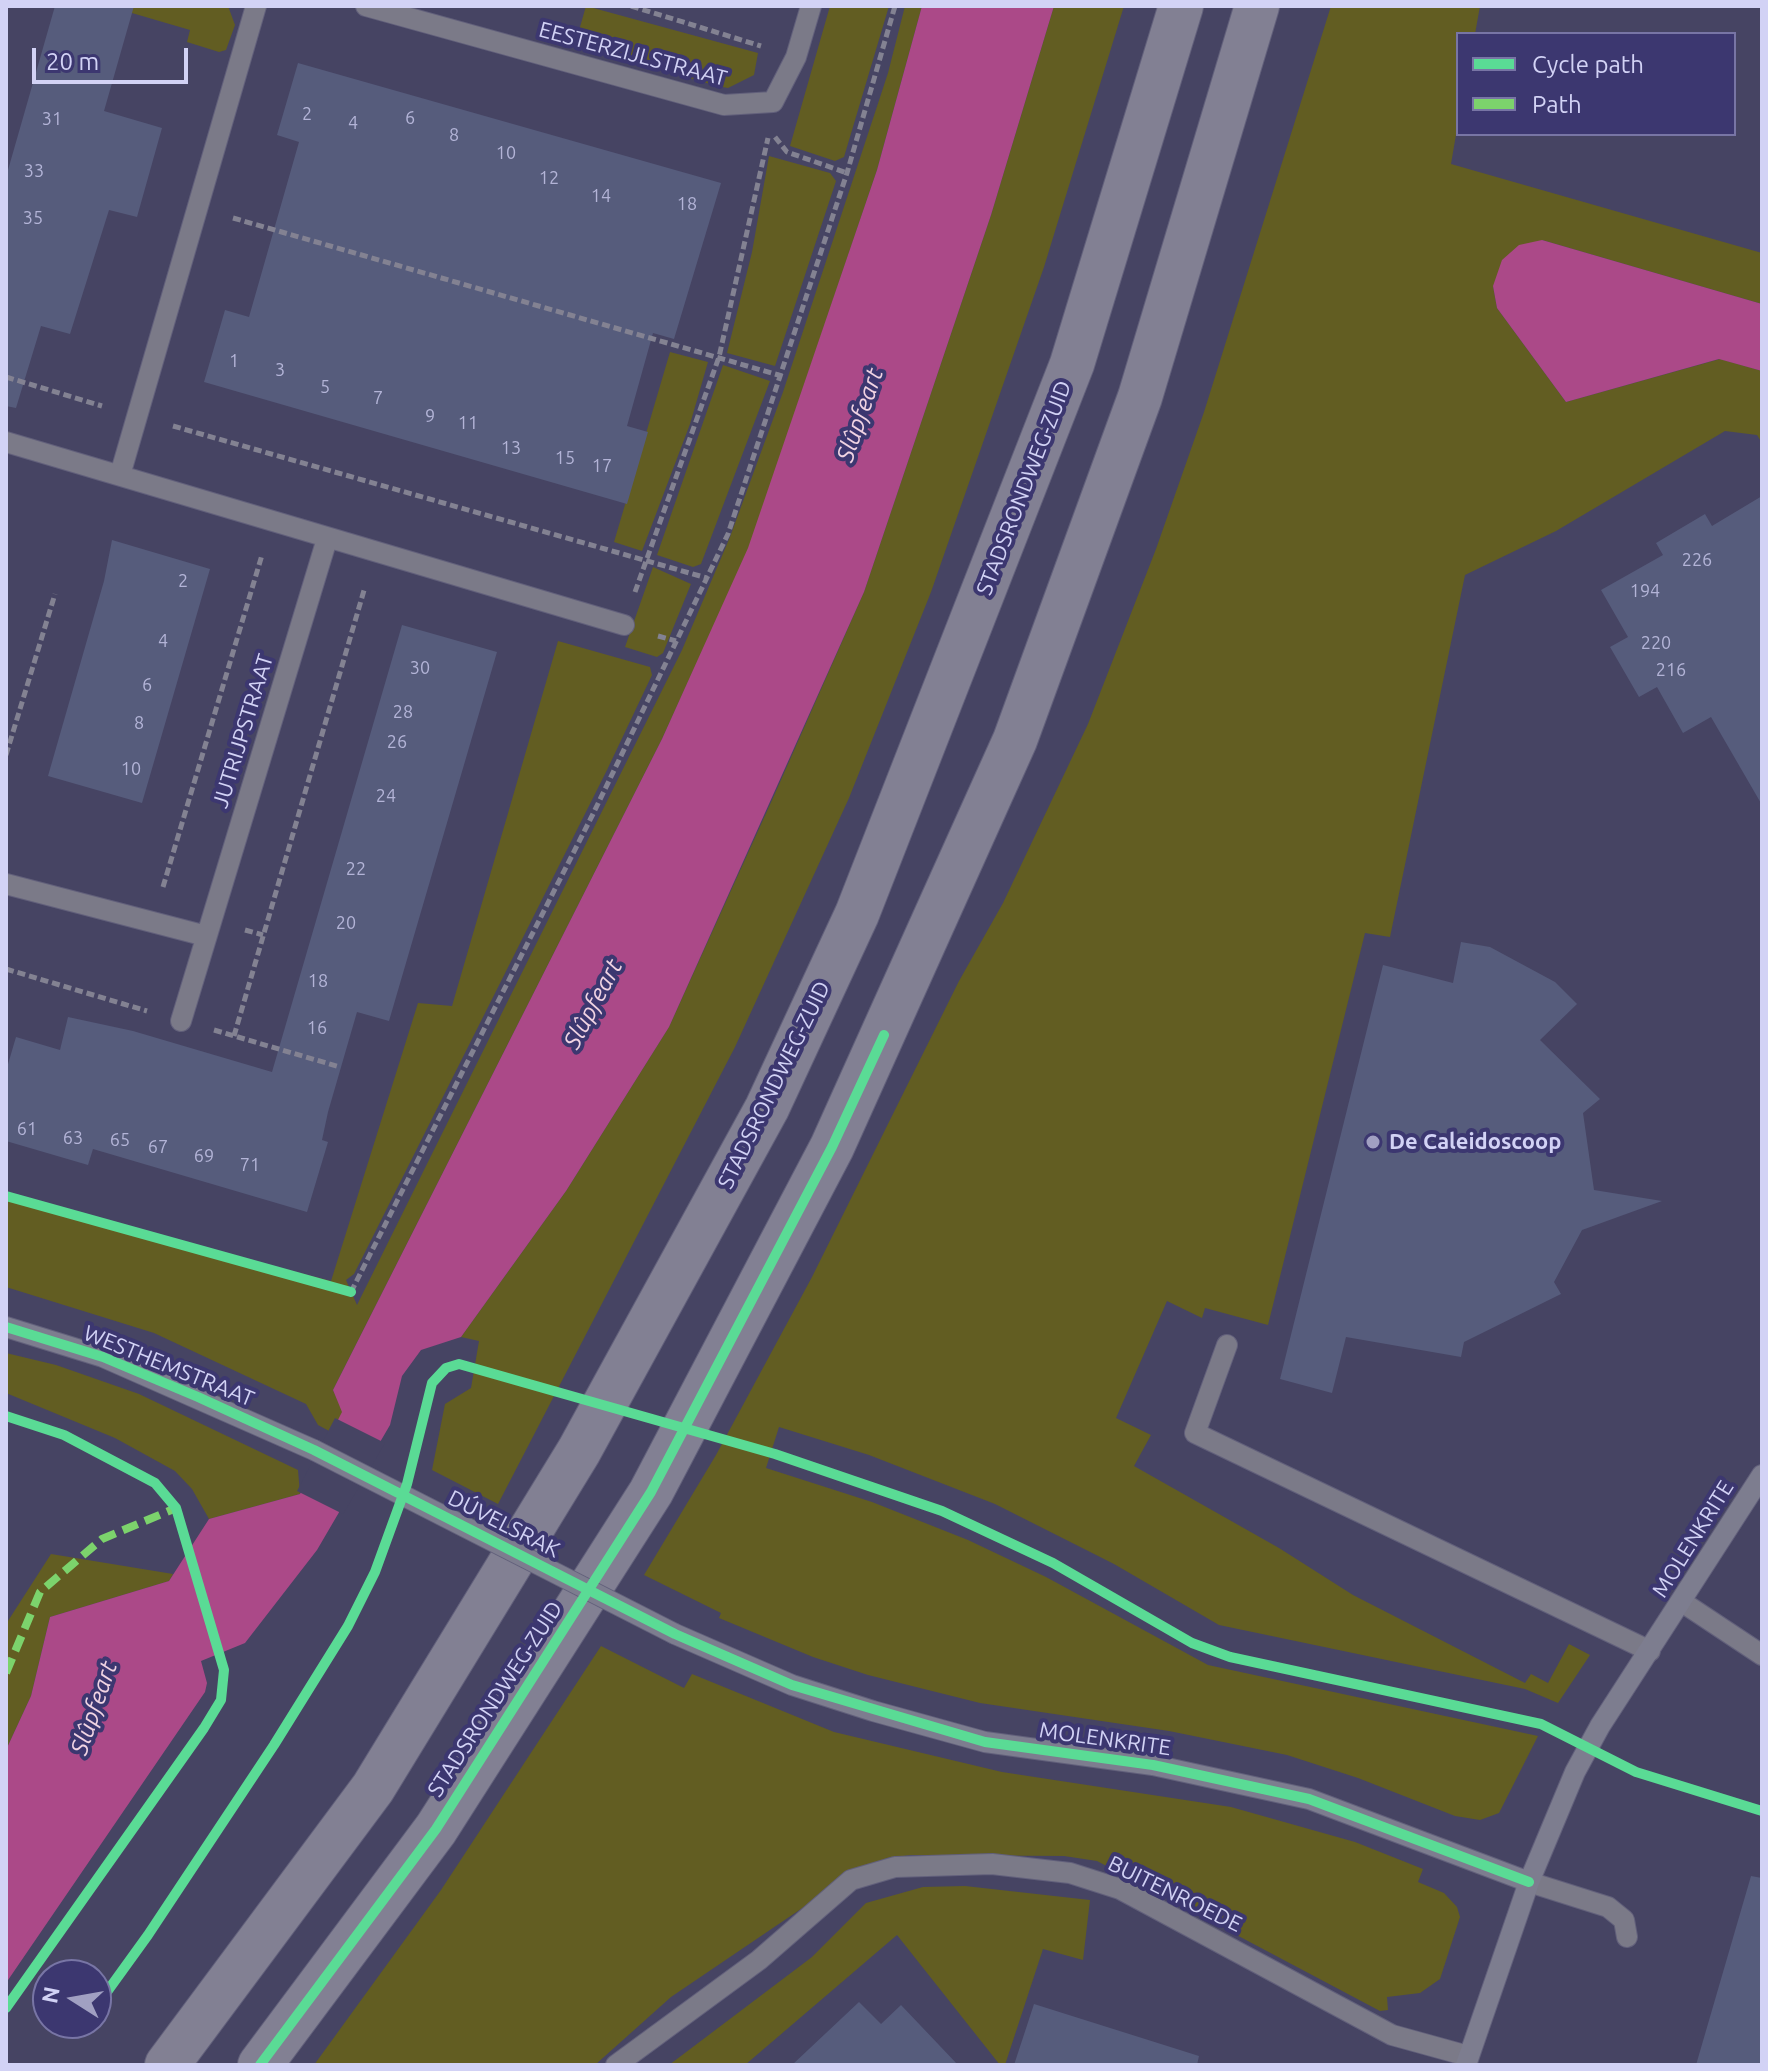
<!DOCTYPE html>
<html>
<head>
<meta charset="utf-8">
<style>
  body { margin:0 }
  #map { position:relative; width:1768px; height:2071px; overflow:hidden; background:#464463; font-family:Ubuntu,sans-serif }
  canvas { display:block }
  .frame { position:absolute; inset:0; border:8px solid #d2d2f5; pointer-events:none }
  .legend { position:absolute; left:1456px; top:32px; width:280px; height:104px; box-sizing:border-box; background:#3c3770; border:2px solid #7875a5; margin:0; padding:10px 14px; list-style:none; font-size:24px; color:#d2d2f5 }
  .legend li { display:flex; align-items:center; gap:16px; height:40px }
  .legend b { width:40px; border:2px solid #7875a5 }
  .north { position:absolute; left:32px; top:1959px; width:80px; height:80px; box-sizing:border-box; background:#3c3770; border:2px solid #7875a5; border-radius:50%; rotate:281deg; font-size:22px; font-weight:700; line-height:32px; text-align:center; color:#d2d2f5 }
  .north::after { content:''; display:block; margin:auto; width:28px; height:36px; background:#a1a0c2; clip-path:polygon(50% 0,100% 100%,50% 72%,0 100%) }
  .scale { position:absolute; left:32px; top:48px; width:156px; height:36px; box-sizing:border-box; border:4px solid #d2d2f5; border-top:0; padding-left:10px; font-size:24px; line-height:28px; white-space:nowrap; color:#d2d2f5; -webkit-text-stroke:6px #3c3770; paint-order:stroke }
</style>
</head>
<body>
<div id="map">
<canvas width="1768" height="2071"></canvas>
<div class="frame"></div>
<ul class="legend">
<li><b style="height:10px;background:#5adb95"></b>Cycle path</li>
<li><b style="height:10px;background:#7cd36c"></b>Path</li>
</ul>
<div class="north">N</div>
<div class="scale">20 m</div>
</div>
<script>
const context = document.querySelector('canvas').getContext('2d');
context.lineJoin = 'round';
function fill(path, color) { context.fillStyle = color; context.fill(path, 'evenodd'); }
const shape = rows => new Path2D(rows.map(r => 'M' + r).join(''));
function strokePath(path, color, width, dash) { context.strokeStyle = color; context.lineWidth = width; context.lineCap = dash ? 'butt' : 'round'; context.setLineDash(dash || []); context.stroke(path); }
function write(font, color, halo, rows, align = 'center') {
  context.font = font + ' Ubuntu,sans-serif'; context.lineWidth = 8; context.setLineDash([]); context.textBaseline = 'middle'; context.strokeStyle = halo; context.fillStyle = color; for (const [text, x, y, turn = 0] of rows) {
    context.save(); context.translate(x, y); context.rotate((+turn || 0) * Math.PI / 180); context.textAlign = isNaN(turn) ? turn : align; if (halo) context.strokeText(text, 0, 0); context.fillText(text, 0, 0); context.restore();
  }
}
fill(shape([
  [108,6,228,6,235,25,226,50,219,52,187,42,190,30],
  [586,6,758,53,754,75,728,88,717,86,579,46,576,41],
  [830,6,889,6,844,157,835,161,790,146],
  [905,6,922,6,877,170,749,548,662,739,333,1390,343,1412,331,1432,318,1425,306,1404,154,1333,6,1287,6,1198,331,1281,418,1003,452,1006,558,641,650,667,652,675,607,770,354,1274,346,1280,357,1305,682,650,730,537,783,392,888,73],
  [1054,6,1124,6,1044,267,931,592,849,798,735,1047,498,1504,432,1470,445,1404,471,1388,479,1341,461,1337,566,1191,669,1027,773,798,864,592,991,215],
  [1331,6,1480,6,1475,34,1458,34,1458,123,1451,164,1762,253,1762,304,1542,240,1493,286,1497,308,1566,402,1720,359,1762,371,1762,443,1757,435,1725,431,1556,531,1465,575,1390,937,1365,933,1268,1325,1205,1308,1202,1318,1167,1301,1116,1418,1151,1435,1134,1466,1279,1548,1353,1595,1525,1683,1531,1674,1548,1683,1569,1644,1590,1655,1558,1703,1525,1689,1219,1625,1114,1564,995,1504,869,1455,779,1427,766,1468,872,1502,968,1540,1046,1577,1208,1665,1538,1736,1499,1813,1480,1820,1455,1816,1358,1778,1287,1755,1169,1731,980,1703,868,1675,813,1657,719,1618,721,1613,644,1575,716,1455,812,1277,959,981,1003,903,1088,724,1156,549,1204,412],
  [769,156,830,173,836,181,775,366,727,353,752,252],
  [670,352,708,362,690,424,642,551,614,542],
  [723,365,770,381,701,564,693,567,657,555],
  [653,567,691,584,663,653,657,657,625,647],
  [6,1353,56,1365,139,1394,298,1470,300,1494,209,1519,192,1489,175,1471,115,1438,6,1393],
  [51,1554,173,1574,169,1581,50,1617,31,1696,6,1750,6,1624],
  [601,1646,684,1688,692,1674,834,1732,1002,1772,1231,1807,1355,1842,1423,1869,1418,1882,1444,1893,1457,1907,1460,1917,1440,1979,1420,1993,1387,1997,1388,2010,1380,2011,1097,1861,1064,1856,911,1855,887,1858,857,1871,671,1997,595,2065,314,2065,441,1890],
  [965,1886,1090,1900,1083,1960,1043,1949,1005,2065,1000,2065,897,1935,745,2065,669,2065,812,1957,866,1903,923,1887]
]), '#625d22');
fill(shape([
  [922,6,1054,6,991,215,864,592,669,1027,566,1191,461,1337,421,1350,402,1376,390,1425,317,1550,245,1643,201,1661,207,1683,205,1692,6,1983,6,1750,31,1696,50,1617,169,1581,209,1519,300,1494,342,1412,333,1390,662,739,748,548,877,170],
  [1542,240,1762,304,1762,371,1719,359,1566,402,1497,308,1493,286,1502,260,1519,245]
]), '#ab4988');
fill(shape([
  [335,1418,385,1443,343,1514,297,1491]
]), '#464463');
fill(shape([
  [55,6,134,6,104,111,162,128,137,217,109,210,70,334,41,326,16,408,6,406,6,177],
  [298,63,721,183,674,339,653,333,627,426,648,432,627,504,204,382,225,310,249,317,299,142,277,135],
  [1762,496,1762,805,1711,717,1683,733,1657,687,1639,697,1610,647,1628,637,1601,590,1663,555,1656,543,1705,514,1712,526],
  [112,540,210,569,142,803,48,776,104,581],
  [402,625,497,652,389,1021,357,1012,328,1112,322,1140,328,1142,307,1212,93,1149,88,1165,6,1141,6,1071,16,1037,60,1050,68,1017,133,1031,272,1072],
  [1461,942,1490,947,1555,982,1577,1004,1540,1040,1600,1099,1583,1113,1594,1190,1662,1201,1582,1230,1554,1282,1561,1294,1464,1342,1461,1357,1346,1337,1332,1393,1280,1379,1383,965,1453,983],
  [1751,1876,1762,1878,1762,2065,1696,2065],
  [859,2002,881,2024,901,2005,958,2065,792,2065],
  [1034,2004,1199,2056,1197,2065,1014,2065]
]), '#565c7c');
const lane = shape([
  [1227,1345,1195,1433,1650,1651],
  [1682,1602,1762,1655],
  [1529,1882,1608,1907,1624,1920,1627,1937]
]);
const street = shape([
  [366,6,724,105,773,102,796,57,811,6],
  [6,442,624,625],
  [120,475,256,6],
  [6,884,206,936],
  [181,1021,327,539],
  [616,2065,759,1960,851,1880,895,1867,992,1864,1070,1873,1120,1889,1392,2035,1468,2056]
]);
const secondary = shape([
  [6,1327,103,1357,314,1450],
  [675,1634,792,1685,873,1711,985,1742,1153,1765,1309,1799,1529,1882],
  [1466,2065,1529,1882,1575,1772,1600,1726,1762,1475]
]);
const highway = shape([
  [167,2065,373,1788,579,1451,767,1108,857,914,1072,364,1181,6],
  [260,2065,436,1829,651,1492,832,1147,1015,740,1140,397,1257,6]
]);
strokePath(lane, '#62607b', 22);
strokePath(street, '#62607b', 22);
strokePath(secondary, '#62607b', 22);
strokePath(highway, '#62607b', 46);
strokePath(shape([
  [631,6,761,46],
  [775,137,787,152,847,173],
  [233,218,782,376],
  [6,377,102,406],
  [173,426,707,578],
  [635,592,719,357,768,138],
  [658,636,676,641],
  [6,755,55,594],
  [163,887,262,555],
  [245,930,263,935],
  [6,969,147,1011],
  [214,1030,340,1067],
  [234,1036,365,587],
  [351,1292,593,814,728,534,847,173,895,6]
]), '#838292', 5, [8, 4]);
strokePath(lane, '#7b7a88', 20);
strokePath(street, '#7b7a88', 20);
strokePath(secondary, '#7d7d8f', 20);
strokePath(highway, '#828093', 44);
const secondaryBridge = shape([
  [314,1450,675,1634]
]);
strokePath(secondaryBridge, '#62607b', 22, []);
strokePath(secondaryBridge, '#7d7d8f', 20);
strokePath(shape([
  [6,1673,40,1592,102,1539,176,1508]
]), '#7cd36c', 8, [16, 8]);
strokePath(shape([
  [6,1196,351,1292],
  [6,1327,103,1357,198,1397,314,1450,675,1634,792,1685,985,1742,1153,1765,1309,1799,1529,1882],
  [6,1416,64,1435,155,1483,176,1508,224,1670,221,1700,204,1728,6,2008],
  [96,2007,148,1935,274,1745,348,1626,375,1572,407,1484,432,1383,446,1368,459,1364,775,1454,942,1511,1053,1563,1192,1643,1230,1657,1541,1724,1636,1772,1762,1811],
  [260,2065,436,1829,651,1492,832,1147,884,1035]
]), '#5adb95', 10);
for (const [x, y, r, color] of [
  [1373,1142,8,"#a1a0c2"]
]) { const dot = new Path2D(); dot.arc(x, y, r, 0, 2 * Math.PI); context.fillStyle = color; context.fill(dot); strokePath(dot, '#3c3770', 3); }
write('18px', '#b3b4d7', null, [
  ["2",307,114],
  ["6",410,118],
  ["31",52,119],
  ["4",353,123],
  ["8",454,135],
  ["10",506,153],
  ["33",34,171],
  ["12",549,178],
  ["14",601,196],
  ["18",687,204],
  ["35",33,218],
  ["1",234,361],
  ["3",280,370],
  ["5",325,387],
  ["7",378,398],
  ["9",430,416],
  ["11",468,423],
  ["13",511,448],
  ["15",565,458],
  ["17",602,466],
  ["226",1697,560],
  ["2",183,581],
  ["194",1645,591],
  ["4",163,641],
  ["220",1656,643],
  ["30",420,668],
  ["216",1671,670],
  ["6",147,685],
  ["28",403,712],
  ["8",139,723],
  ["26",397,742],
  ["10",131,769],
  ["24",386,796],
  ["22",356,869],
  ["20",346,923],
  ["18",318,981],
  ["16",317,1028],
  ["61",27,1129],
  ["63",73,1138],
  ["65",120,1140],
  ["67",158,1147],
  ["69",204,1156],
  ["71",250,1165]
]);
write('22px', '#d2d2f5', '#3c3770', [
  ["EESTERZIJLSTRAAT",633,54,15],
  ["STADSRONDWEG-ZUID",1024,488,-69],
  ["JUTRIJPSTRAAT",243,731,-73],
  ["STADSRONDWEG-ZUID",774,1085,-64],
  ["WESTHEMSTRAAT",169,1366,22],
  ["DÚVELSRAK",504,1524,27],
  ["MOLENKRITE",1693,1539,-58],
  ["STADSRONDWEG-ZUID",495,1699,-57],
  ["MOLENKRITE",1105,1739,8],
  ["BUITENROEDE",1175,1894,26]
]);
write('bold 22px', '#d2d2f5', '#3c3770', [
  ["De Caleidoscoop",1389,1142]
], 'left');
write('italic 24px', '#f1d4e3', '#3c3770', [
  ["Slûpfeart",860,415,-71],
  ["Slûpfeart",593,1004,-62],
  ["Slûpfeart",94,1708,-71]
]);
</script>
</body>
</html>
